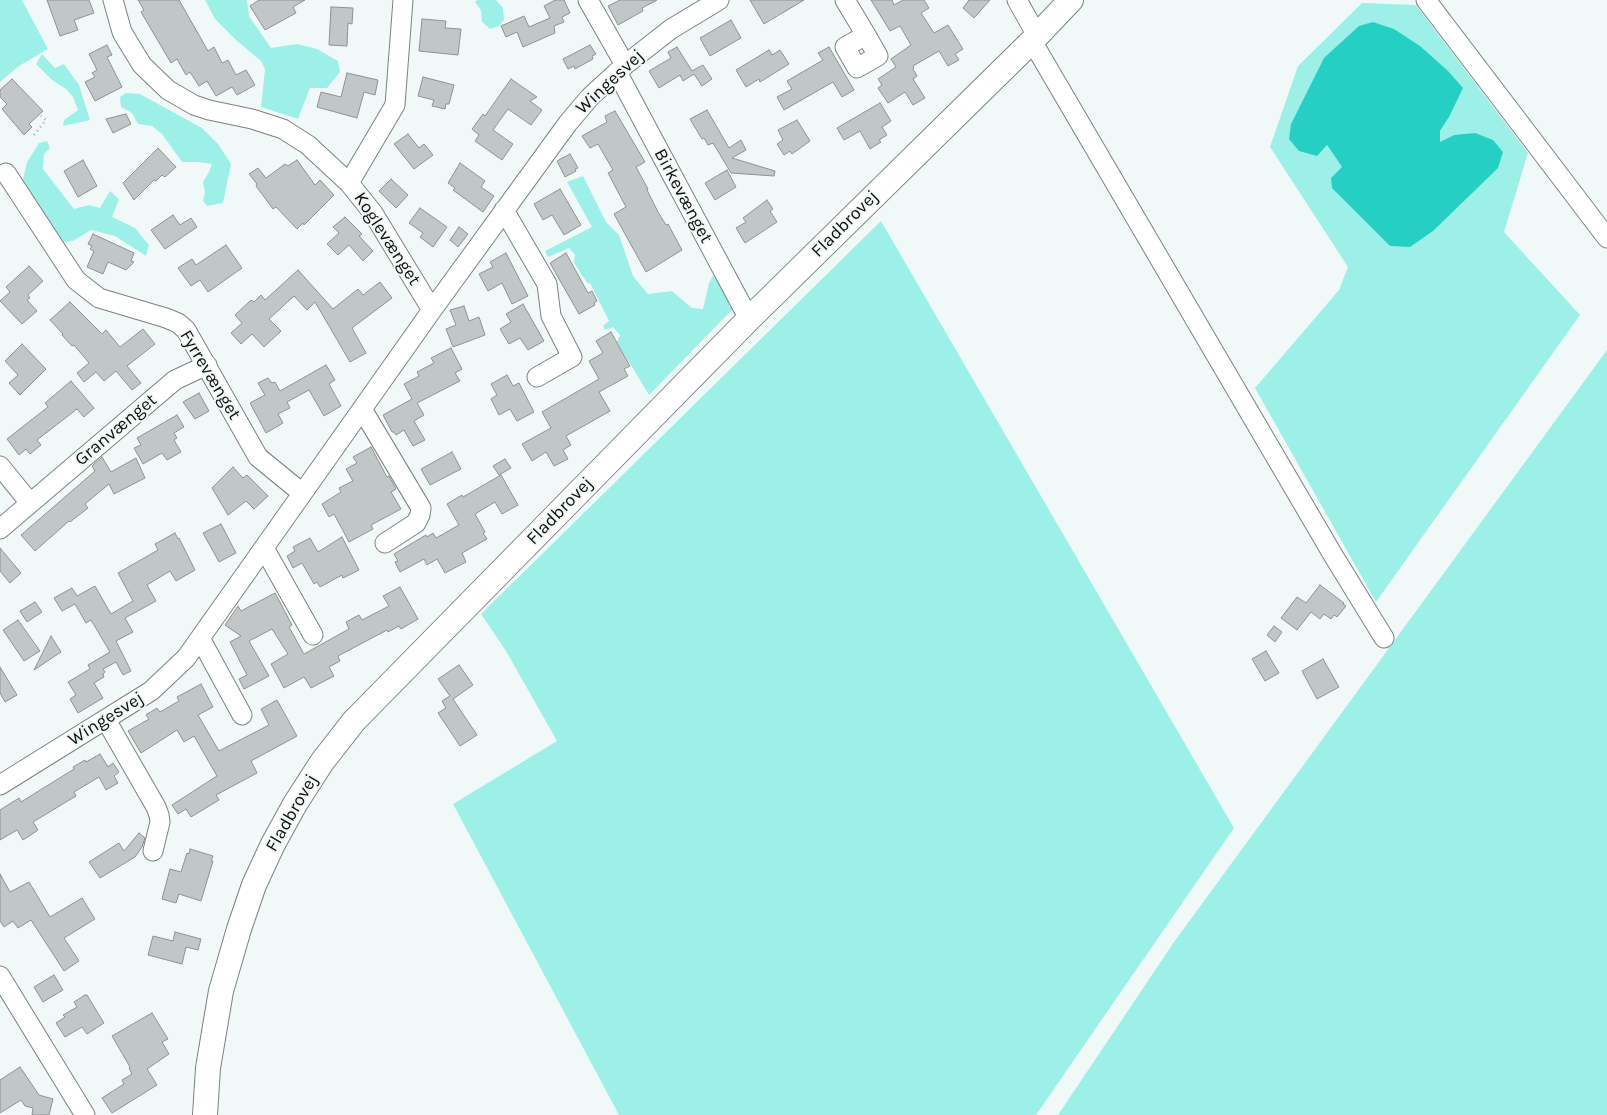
<!DOCTYPE html>
<html>
<head>
<meta charset="utf-8">
<style>
  body { margin:0 }
  canvas { display:block; background:#f1f9f8 }
</style>
</head>
<body>
<canvas width="1607" height="1115"></canvas>
<script>
const context = document.querySelector('canvas').getContext('2d');
context.lineJoin = 'round';
function fill(path, color) { context.fillStyle = color; context.fill(path, 'evenodd'); }
const shape = rows => new Path2D(rows.map(r => 'M' + r).join(''));
function strokePath(path, color, width, dash) { context.strokeStyle = color; context.lineWidth = width; context.lineCap = dash ? 'butt' : 'round'; context.setLineDash(dash || []); context.stroke(path); }
function write(font, color, halo, rows, align = 'center') {
  context.font = font + ' Karla,sans-serif'; context.lineWidth = 4; context.setLineDash([]); context.textBaseline = 'middle'; context.strokeStyle = halo; context.fillStyle = color; for (const [text, x, y, turn = 0] of rows) {
    context.save(); context.translate(x, y); context.rotate((+turn || 0) * Math.PI / 180); context.textAlign = isNaN(turn) ? turn : align; if (halo) context.strokeText(text, 0, 0); context.fillText(text, 0, 0); context.restore();
  }
}
fill(shape([
  [0,0,22,0,48,49,19,66,0,82],
  [205,0,247,0,249,16,271,48,297,44,317,49,338,61,340,72,327,88,310,88,298,119,261,107,265,69,261,61,236,40,215,19],
  [477,0,496,0,503,8,504,20,499,26,490,29,482,22,481,10,475,2],
  [1362,3,1416,5,1528,153,1504,232,1580,315,1376,602,1255,388,1339,290,1348,267,1270,147,1298,66],
  [1307,94,1449,117,1440,131,1440,143,1454,135,1390,246,1342,167,1326,144,1291,124],
  [42,54,55,68,64,64,79,85,90,120,63,126,64,120,78,110,73,97,66,89,52,80,36,64],
  [126,93,140,94,202,128,218,144,231,164,223,203,207,206,203,201,205,192,203,182,209,172,212,164,198,162,182,162,162,134,152,126,138,124,132,113,121,107,120,97],
  [47,141,50,148,44,154,43,169,74,209,89,205,100,208,110,191,119,199,112,217,135,228,149,245,146,256,115,236,91,230,73,241,62,242,22,184,27,162,39,143],
  [583,176,606,222,619,235,633,276,648,294,672,291,692,308,703,309,709,283,714,274,734,308,649,395,617,342,620,335,613,327,605,330,603,326,609,321,590,283,588,284,574,263,575,255,569,248,548,257,545,251,592,227,567,182],
  [881,221,1234,828,1036,1115,619,1115,453,804,557,741,506,651,481,614],
  [1607,350,1607,1115,1058,1115,1174,942]
]), '#9df0e7');
fill(shape([
  [1373,22,1394,29,1420,46,1448,71,1463,88,1449,117,1440,131,1440,142,1454,135,1475,133,1493,140,1503,152,1498,168,1433,231,1410,247,1390,246,1332,188,1331,178,1342,167,1327,145,1317,156,1299,151,1289,139,1291,124,1324,58,1359,26]
]), '#26cfc3');
const building = shape([
  [47,0,89,0,94,13,74,20,78,30,60,36,47,0],
  [138,0,179,0,208,51,214,47,222,63,228,60,236,75,246,70,255,85,237,95,232,87,216,96,207,81,199,86,190,72,186,75,177,59,171,63,141,12,144,10,138,0],
  [259,0,305,0,293,7,296,13,265,30,250,6,259,0],
  [555,0,564,0,570,13,562,17,564,22,554,26,555,33,523,47,517,32,506,37,501,26,524,16,529,27,550,18,544,6,555,0],
  [620,0,657,0,642,8,643,11,618,25,608,6,620,0],
  [750,0,804,0,764,24,750,0],
  [871,0,892,0,894,5,903,0,924,0,929,8,921,13,934,33,948,25,963,49,955,54,959,60,948,66,939,51,913,66,914,68,913,69,917,76,913,79,925,98,913,105,905,92,888,103,878,88,882,85,878,79,896,67,891,59,911,45,900,26,890,31,871,0],
  [969,0,990,0,974,18,963,8,969,0],
  [331,7,353,8,352,24,348,23,347,46,329,45,331,7],
  [422,19,446,21,445,28,461,29,458,55,419,51,422,19],
  [731,20,741,38,710,56,700,38,731,20],
  [107,45,112,55,107,57,122,87,95,101,85,82,95,77,92,73,97,70,89,54,107,45],
  [590,45,596,54,592,56,593,59,575,69,574,66,568,69,563,59,590,45],
  [677,47,692,71,703,65,712,79,702,86,694,74,683,81,680,75,659,88,649,71,671,58,668,52,677,47],
  [829,47,854,90,842,97,833,82,784,110,777,97,792,89,787,81,823,60,818,53,829,47],
  [769,50,772,55,780,50,789,64,760,82,759,79,746,87,736,70,769,50],
  [347,73,378,80,375,95,364,92,357,118,317,107,321,92,341,97,347,73],
  [423,77,454,85,449,104,446,104,445,109,432,106,434,100,418,96,423,77],
  [12,79,43,111,29,124,32,127,24,135,2,109,7,104,0,97,0,90,12,79],
  [511,79,537,97,530,101,542,110,531,125,508,109,493,130,513,144,502,160,475,141,479,135,472,129,483,114,485,116,511,79],
  [880,103,891,121,882,127,887,135,879,140,881,142,870,149,860,131,844,140,837,128,880,103],
  [707,110,729,148,741,140,746,150,732,158,775,171,774,176,731,173,713,143,708,145,704,138,702,139,690,119,707,110],
  [615,111,645,162,636,167,648,189,647,190,658,212,666,225,668,224,682,250,646,272,614,214,626,207,608,173,613,170,598,144,590,148,582,136,607,122,605,116,615,111],
  [126,114,131,124,113,133,106,119,126,114],
  [797,120,810,141,792,154,790,151,784,155,777,144,783,140,778,130,797,120],
  [408,134,419,148,424,144,433,155,414,169,394,144,408,134],
  [158,148,176,167,165,177,162,175,156,181,154,180,134,200,123,183,158,148],
  [570,154,578,168,575,169,576,171,565,177,557,161,570,154],
  [83,160,97,186,78,197,64,171,83,160],
  [297,160,315,185,320,180,334,195,304,225,303,223,297,229,276,207,273,209,256,186,257,184,249,174,258,168,266,178,285,164,288,166,297,160],
  [460,163,485,181,481,187,494,196,483,212,453,190,455,188,448,183,460,163],
  [727,170,736,187,715,200,705,183,727,170],
  [391,179,408,195,396,208,379,191,391,179],
  [560,189,581,225,564,235,552,215,543,220,534,204,560,189],
  [767,200,773,209,770,211,777,222,745,243,736,228,746,222,743,218,767,200],
  [420,208,447,227,433,247,420,237,423,233,409,223,420,208],
  [173,215,180,225,191,218,197,227,165,249,151,230,173,215],
  [345,217,362,234,359,236,373,251,363,261,349,245,338,255,327,244,339,233,333,227,345,217],
  [459,227,468,234,458,247,450,240,459,227],
  [93,234,134,253,131,261,134,262,126,270,108,262,103,274,87,267,94,251,90,249,92,246,88,244,93,234],
  [226,245,242,268,208,292,200,280,191,286,178,268,192,259,196,265,226,245],
  [506,253,528,296,512,304,502,283,488,291,479,274,493,267,490,262,506,253],
  [566,253,588,293,592,291,597,301,594,303,595,305,579,314,550,263,566,253],
  [29,266,43,281,28,295,30,298,27,300,37,311,22,324,0,301,10,292,6,287,29,266],
  [298,270,333,309,358,289,363,295,380,282,392,298,352,328,366,353,350,362,315,302,307,310,294,296,269,319,281,331,264,347,252,334,241,344,231,333,242,323,235,315,251,300,254,302,261,295,265,300,298,270],
  [70,302,102,334,106,330,120,347,143,329,155,344,127,366,141,383,132,390,116,371,104,381,96,372,84,382,77,373,89,363,74,345,72,346,62,335,63,334,50,320,70,302],
  [523,304,544,341,528,350,520,338,509,344,500,329,511,322,506,314,523,304],
  [464,306,469,321,479,317,485,335,453,347,446,329,456,325,450,310,464,306],
  [611,332,630,366,624,369,628,376,599,392,610,411,566,436,571,445,563,450,568,459,554,466,546,452,532,461,522,444,551,428,542,412,599,379,589,361,603,353,596,341,611,332],
  [22,344,46,369,20,395,9,383,18,375,5,361,22,344],
  [451,348,462,369,455,373,460,381,417,403,424,415,414,421,425,440,413,446,404,430,396,435,394,432,392,432,383,415,412,399,404,384,419,376,417,372,434,363,431,358,451,348],
  [326,365,335,380,329,384,341,406,324,416,309,390,287,402,290,408,278,414,283,423,266,433,250,403,265,395,258,383,268,378,272,383,275,382,280,391,326,365],
  [507,375,513,386,519,383,534,412,517,421,510,409,499,415,491,399,497,395,491,384,507,375],
  [71,381,94,408,84,417,77,409,37,440,41,445,30,454,26,449,19,455,7,439,48,407,45,403,71,381],
  [199,393,209,411,195,419,183,402,199,393],
  [177,415,184,427,174,433,177,438,174,440,181,452,167,460,162,453,143,464,134,448,141,445,137,438,177,415],
  [371,447,387,477,389,476,396,489,391,492,401,509,371,525,373,529,349,542,334,514,329,517,322,504,341,492,339,488,353,481,346,469,357,463,353,457,371,447],
  [452,452,461,469,430,485,421,469,452,452],
  [102,457,111,472,136,458,145,478,114,494,109,484,85,504,88,508,70,522,69,521,35,551,21,535,95,471,92,466,102,457],
  [505,459,511,468,499,475,493,466,505,459],
  [233,467,243,478,247,475,268,496,254,509,246,501,228,515,212,488,233,467],
  [501,475,518,505,502,514,495,502,475,514,485,532,483,533,487,539,462,553,466,562,445,573,437,559,427,565,424,559,400,572,395,562,398,561,394,554,426,535,427,537,433,533,436,538,459,525,447,504,462,495,463,497,501,475],
  [221,524,236,553,219,562,203,533,221,524],
  [175,533,178,539,179,538,195,570,176,581,170,571,147,585,156,601,125,618,133,632,116,641,131,671,123,675,116,662,103,669,105,672,103,674,104,677,94,683,103,698,78,713,70,699,76,695,68,682,90,669,88,665,110,652,91,620,86,623,75,604,62,611,54,598,72,588,77,596,95,586,111,614,133,601,118,573,158,550,155,544,175,533],
  [342,537,359,570,343,578,342,575,320,587,317,582,314,584,302,563,293,568,287,556,295,551,293,547,310,538,318,552,342,537],
  [0,548,21,573,10,583,0,571,0,548],
  [1320,585,1344,603,1343,604,1346,606,1337,617,1334,615,1331,619,1324,614,1320,619,1311,612,1297,630,1281,618,1297,597,1306,603,1320,585],
  [400,587,418,619,401,629,399,626,388,632,387,630,338,656,340,661,329,667,334,676,311,688,304,677,284,688,271,664,288,654,272,629,249,641,269,676,244,689,239,679,247,675,230,642,241,636,225,625,238,606,241,611,275,593,292,625,289,627,304,654,349,629,346,622,359,615,362,620,389,606,383,596,400,587],
  [35,602,42,612,27,622,20,611,35,602],
  [18,620,40,651,24,661,3,630,18,620],
  [1274,626,1282,632,1275,642,1267,635,1274,626],
  [51,636,61,652,34,670,51,636],
  [1266,651,1279,673,1265,681,1252,659,1266,651],
  [1323,659,1339,687,1317,699,1302,671,1323,659],
  [459,665,473,685,453,699,477,735,460,746,438,713,446,708,442,701,450,696,438,679,459,665],
  [0,667,17,695,5,702,0,693,0,667],
  [201,684,213,707,198,715,219,751,269,725,261,709,277,700,297,736,251,761,257,773,216,795,219,800,191,817,186,809,178,814,172,805,217,776,194,736,184,742,177,730,141,753,128,731,149,719,146,715,157,708,160,712,179,701,177,697,201,684],
  [100,754,108,767,113,763,119,772,114,776,118,783,106,790,99,777,74,792,76,796,33,822,38,830,23,840,17,830,0,840,0,810,19,798,21,802,74,769,73,767,85,760,86,762,100,754],
  [139,833,145,838,142,847,135,857,100,878,89,862,119,843,124,851,139,833],
  [190,849,213,856,211,861,213,861,201,901,179,894,176,903,162,899,170,869,181,872,187,853,189,854,190,849],
  [0,874,10,892,29,882,50,917,82,898,95,919,64,938,79,961,64,971,31,920,18,928,13,921,4,927,0,921,0,874],
  [175,932,201,939,198,950,186,947,182,964,148,955,153,936,173,941,175,932],
  [54,975,63,990,43,1002,34,987,54,975],
  [85,995,87,995,104,1023,87,1034,82,1027,65,1037,56,1023,65,1017,63,1015,77,1007,74,1002,85,995],
  [152,1013,168,1039,162,1042,169,1054,147,1069,157,1085,112,1113,102,1098,124,1084,122,1080,132,1074,129,1068,130,1067,112,1036,152,1013],
  [20,1067,39,1095,53,1099,49,1115,32,1115,33,1108,25,1106,21,1100,0,1113,0,1080,20,1067]
]);
fill(building, '#c0c7c6');
strokePath(building, '#8c9392', 1);
const minor = shape([
  [113,0,122,32,128,42,142,65,168,90,194,105,209,110,252,119,283,129,308,145,349,183,373,213,432,310],
  [588,0,625,65],
  [845,0,866,35,878,56,857,68,845,47,866,35],
  [1017,0,1036,34],
  [1426,0,1607,238],
  [1032,41,1333,555,1384,638],
  [617,72,749,319],
  [6,173,76,280,99,298,166,318,178,323,186,330,258,457,302,493],
  [349,183,395,105,403,0],
  [504,210,547,284,551,316,572,357,537,377],
  [362,409,421,508,420,515,416,523,385,543],
  [0,466,30,503],
  [0,529,175,380,207,365],
  [264,548,313,635],
  [200,638,242,715],
  [106,720,156,807,159,815,160,822,153,851],
  [0,785,151,691,186,658,432,310,568,123,590,97,625,65,671,29,719,0],
  [0,976,85,1115]
]);
const major = shape([
  [205,1115,208,1068,221,991,239,929,254,885,273,844,295,804,322,762,354,721,749,319,1032,41,1071,0]
]);
strokePath(minor, '#7a8281', 21);
strokePath(major, '#7a8281', 26);
strokePath(shape([
  [34,135,46,120,41,116]
]), '#9fa6a5', 2.5, [1, 4]);
strokePath(minor, '#fff', 19);
strokePath(major, '#fff', 24);
write('18px', '#0c0f0e', '#f1f9f8', [
  ["Wingesvej",610,82,-43],
  ["Birkevænget",683,196,62],
  ["Fladbrovej",845,224,-45],
  ["Koglevænget",387,239,57],
  ["Fyrrevænget",210,375,59],
  ["Granvænget",116,430,-40],
  ["Fladbrovej",560,511,-46],
  ["Wingesvej",106,719,-32],
  ["Fladbrovej",292,813,-60]
]);
</script>
</body>
</html>
